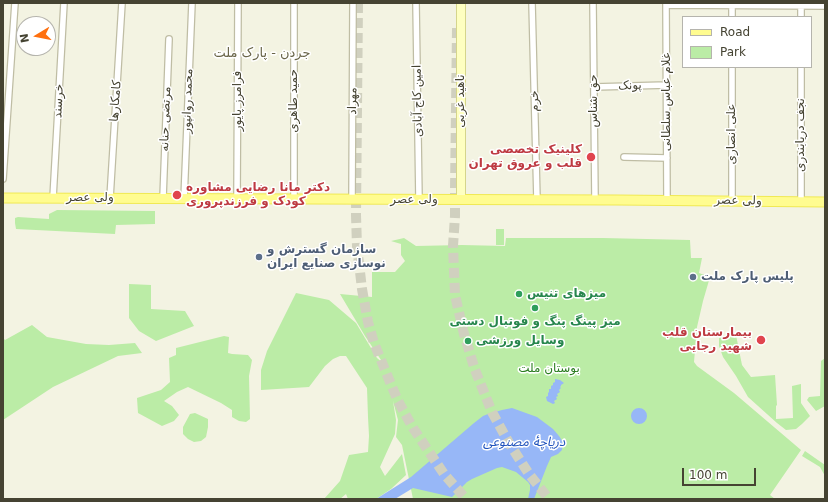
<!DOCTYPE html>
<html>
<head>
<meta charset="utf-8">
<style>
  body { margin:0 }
  #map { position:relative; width:828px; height:502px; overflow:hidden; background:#f3f3e2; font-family:"DejaVu Sans",sans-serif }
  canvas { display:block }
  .frame { position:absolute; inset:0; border:4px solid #454332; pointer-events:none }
  .legend { position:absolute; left:682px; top:16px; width:130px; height:52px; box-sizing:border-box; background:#fff; border:1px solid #b5b4ad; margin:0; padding:5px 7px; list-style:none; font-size:12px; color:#454332 }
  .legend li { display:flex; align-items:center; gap:8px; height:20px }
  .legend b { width:20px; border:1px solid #b5b4ad }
  .north { position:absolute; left:16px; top:16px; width:40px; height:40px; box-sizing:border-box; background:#fff; border:1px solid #b5b4ad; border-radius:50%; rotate:260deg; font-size:11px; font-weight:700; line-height:16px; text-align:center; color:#454332 }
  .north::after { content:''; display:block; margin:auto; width:14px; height:18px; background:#ff700e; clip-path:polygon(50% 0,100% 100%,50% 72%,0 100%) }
  .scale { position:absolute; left:682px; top:468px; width:74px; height:18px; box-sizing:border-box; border:2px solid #454332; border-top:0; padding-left:5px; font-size:12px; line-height:14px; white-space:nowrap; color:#454332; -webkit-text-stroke:3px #fff; paint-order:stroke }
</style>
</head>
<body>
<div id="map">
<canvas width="828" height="502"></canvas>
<div class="frame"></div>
<ul class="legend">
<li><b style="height:5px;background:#fffc90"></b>Road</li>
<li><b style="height:11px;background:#bbeca6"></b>Park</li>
</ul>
<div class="north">N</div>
<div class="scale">100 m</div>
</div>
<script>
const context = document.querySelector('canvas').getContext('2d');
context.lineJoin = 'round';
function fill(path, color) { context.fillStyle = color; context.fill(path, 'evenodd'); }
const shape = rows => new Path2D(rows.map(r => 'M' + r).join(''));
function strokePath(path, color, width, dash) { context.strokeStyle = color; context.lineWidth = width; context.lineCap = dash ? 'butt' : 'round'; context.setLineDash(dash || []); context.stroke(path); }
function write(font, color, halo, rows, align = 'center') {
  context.font = font + ' "DejaVu Sans","Noto Sans Arabic",sans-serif'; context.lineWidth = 3; context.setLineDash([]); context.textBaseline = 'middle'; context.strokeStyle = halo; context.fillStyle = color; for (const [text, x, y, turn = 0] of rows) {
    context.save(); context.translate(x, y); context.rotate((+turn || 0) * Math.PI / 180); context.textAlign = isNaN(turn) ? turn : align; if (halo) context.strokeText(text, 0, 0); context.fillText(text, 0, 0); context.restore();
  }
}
fill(shape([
  [57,210,155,211,155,224,116,225,115,234,16,229,15,223,15,218,18,217,49,219,49,214],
  [496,229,504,229,504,245,496,245],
  [404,238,416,246,462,245,505,246,506,238,603,238,690,240,691,258,702,258,699,273,710,277,703,301,697,327,694,362,697,366,734,393,801,450,770,495,775,499,413,499,402,445,396,437,398,420,393,401,396,420,395,434,380,467,385,476,402,454,406,475,391,489,376,499,348,499,346,494,340,499,324,499,340,481,349,455,368,452,369,436,368,417,367,388,346,356,340,356,333,359,325,366,309,387,261,390,261,370,267,351,296,293,329,300,356,323,377,358,383,363,365,336,340,294,372,297,372,272,395,272,405,261,401,255,401,244,391,241],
  [129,284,151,285,151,309,185,311,194,326,156,341,139,331,129,318],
  [32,325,47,337,86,344,109,345,135,343,142,353,118,356,53,387,3,420,3,338,5,340],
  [736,335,742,365,751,377,775,375,777,405,776,406,776,419,793,418,792,386,801,384,801,403,810,416,802,424,796,429,786,430,777,423,748,397,736,376,723,357,719,346,719,338,723,337],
  [224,336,229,337,228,353,232,354,248,355,252,360,249,376,250,419,246,422,239,421,232,417,232,410,221,403,188,387,177,392,164,401,172,406,179,415,174,421,162,426,138,413,137,398,161,390,170,382,169,358,176,355,176,348],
  [825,358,825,406,816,411,807,400,809,397,820,396,821,361],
  [195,413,208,419,208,427,206,437,201,441,194,442,188,439,183,434,183,427,190,414],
  [805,451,825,465,825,476,820,467,802,456]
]), '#bbeca6');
fill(shape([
  [555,379,560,380,564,383,561,385,561,386,560,387,561,388,559,390,560,392,557,394,558,396,556,397,557,399,554,401,555,403,553,404,547,401,546,397,548,396,548,393,549,392,549,389,551,389,551,386,553,385,553,383,555,382],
  '631 416a8 8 0 1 1 16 0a8 8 0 1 1-16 0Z',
  [512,408,537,417,553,429,559,436,563,442,562,450,558,454,551,457,547,466,534,499,528,499,530,490,530,485,528,482,516,472,502,467,497,468,472,479,467,482,452,497,413,488,395,499,376,499,411,477,474,423,483,416,488,414,502,410]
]), '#97b7f7');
strokePath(shape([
  [358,3,356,215,357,246,362,289,368,322,374,343,390,382,398,401,413,428,444,474,466,499],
  [457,28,455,190,455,216,453,246,455,295,464,334,475,370,492,412,509,443,529,474,549,499]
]), '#d0d0bf', 10, [10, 5]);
const street = shape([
  [294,3,294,199],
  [416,3,419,200],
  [532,3,537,200],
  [593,3,595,200],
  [666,3,667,200],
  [732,3,732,17],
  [801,3,801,17],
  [666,5,825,6],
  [732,67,732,200],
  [801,67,801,202],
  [594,87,667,85],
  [624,157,667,158],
  [3,179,15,3],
  [53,198,64,3],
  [110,198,122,3],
  [163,198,169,39],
  [184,199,192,3],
  [237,199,238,3],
  [352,199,353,3]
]);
const secondary = shape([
  [461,3,461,200]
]);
const primary = shape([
  [3,198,617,200,825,202]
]);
strokePath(street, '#bfbda4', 8);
strokePath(secondary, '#d5d58b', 10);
strokePath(primary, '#f0e954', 11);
strokePath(street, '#fff', 5.5);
strokePath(secondary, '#feffc1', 8);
strokePath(primary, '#fffc90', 9);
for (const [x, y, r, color] of [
  [591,157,5,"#e0444e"],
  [177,195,5,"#e0444e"],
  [259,257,4,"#5c6f8a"],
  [693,277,4,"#5c6f8a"],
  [519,294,4,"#2e9e5b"],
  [535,308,4,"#2e9e5b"],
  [761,340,5,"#e0444e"],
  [468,341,4,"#2e9e5b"]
]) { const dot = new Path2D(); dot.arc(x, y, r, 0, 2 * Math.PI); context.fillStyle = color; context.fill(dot); strokePath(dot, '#fff', 1.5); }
write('12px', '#454332', '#fff', [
  ["پونک",630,86,-2],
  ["خرسند",59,101,-87],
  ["کامکارها",116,101,-86],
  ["محمد روانپور",188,101,-88],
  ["فرامرز پایور",238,101,-90],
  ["حمید طاهری",294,101,-90],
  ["مهراد",353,101,-89],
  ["امین کاج آبادی",418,101,-91],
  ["ناهید غربی",461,101,-90],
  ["خرم",535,101,-91],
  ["حق شناس",594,101,-90],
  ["غلام عباس سلطانی",667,102,-90],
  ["مرتضی حنانه",166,119,-88],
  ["علی انصاری",732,134,-90],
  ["نجف دریابندری",801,135,-90],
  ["ولی عصر",90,198],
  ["ولی عصر",414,200],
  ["ولی عصر",738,201,1]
]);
write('bold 12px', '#be3a42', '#fff', [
  ["کلینیک تخصصی",582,150],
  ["قلب و عروق تهران",582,164],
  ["دکتر مانا رضایی مشاوره",186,188,"left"],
  ["کودک و فرزندپروری",186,202,"left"],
  ["بیمارستان قلب",752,333],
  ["شهید رجایی",752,347]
], 'right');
write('bold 12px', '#4e5e75', '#fff', [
  ["سازمان گسترش و",267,250],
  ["نوسازی صنایع ایران",267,264],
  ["پلیس پارک ملت",701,277]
], 'left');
write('bold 12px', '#27864d', '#fff', [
  ["میزهای تنیس",527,294],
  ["میز پینگ پنگ و فوتبال دستی",535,322,"center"],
  ["وسایل ورزشی",476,341]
], 'left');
write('12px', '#2b7d20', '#fff', [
  ["بوستان ملت",549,369]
]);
write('13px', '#696548', '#fff', [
  ["جردن - پارک ملت",262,54]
]);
write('italic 13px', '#2153bc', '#fff', [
  ["دریاچهٔ مصنوعی",524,443]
]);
</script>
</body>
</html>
